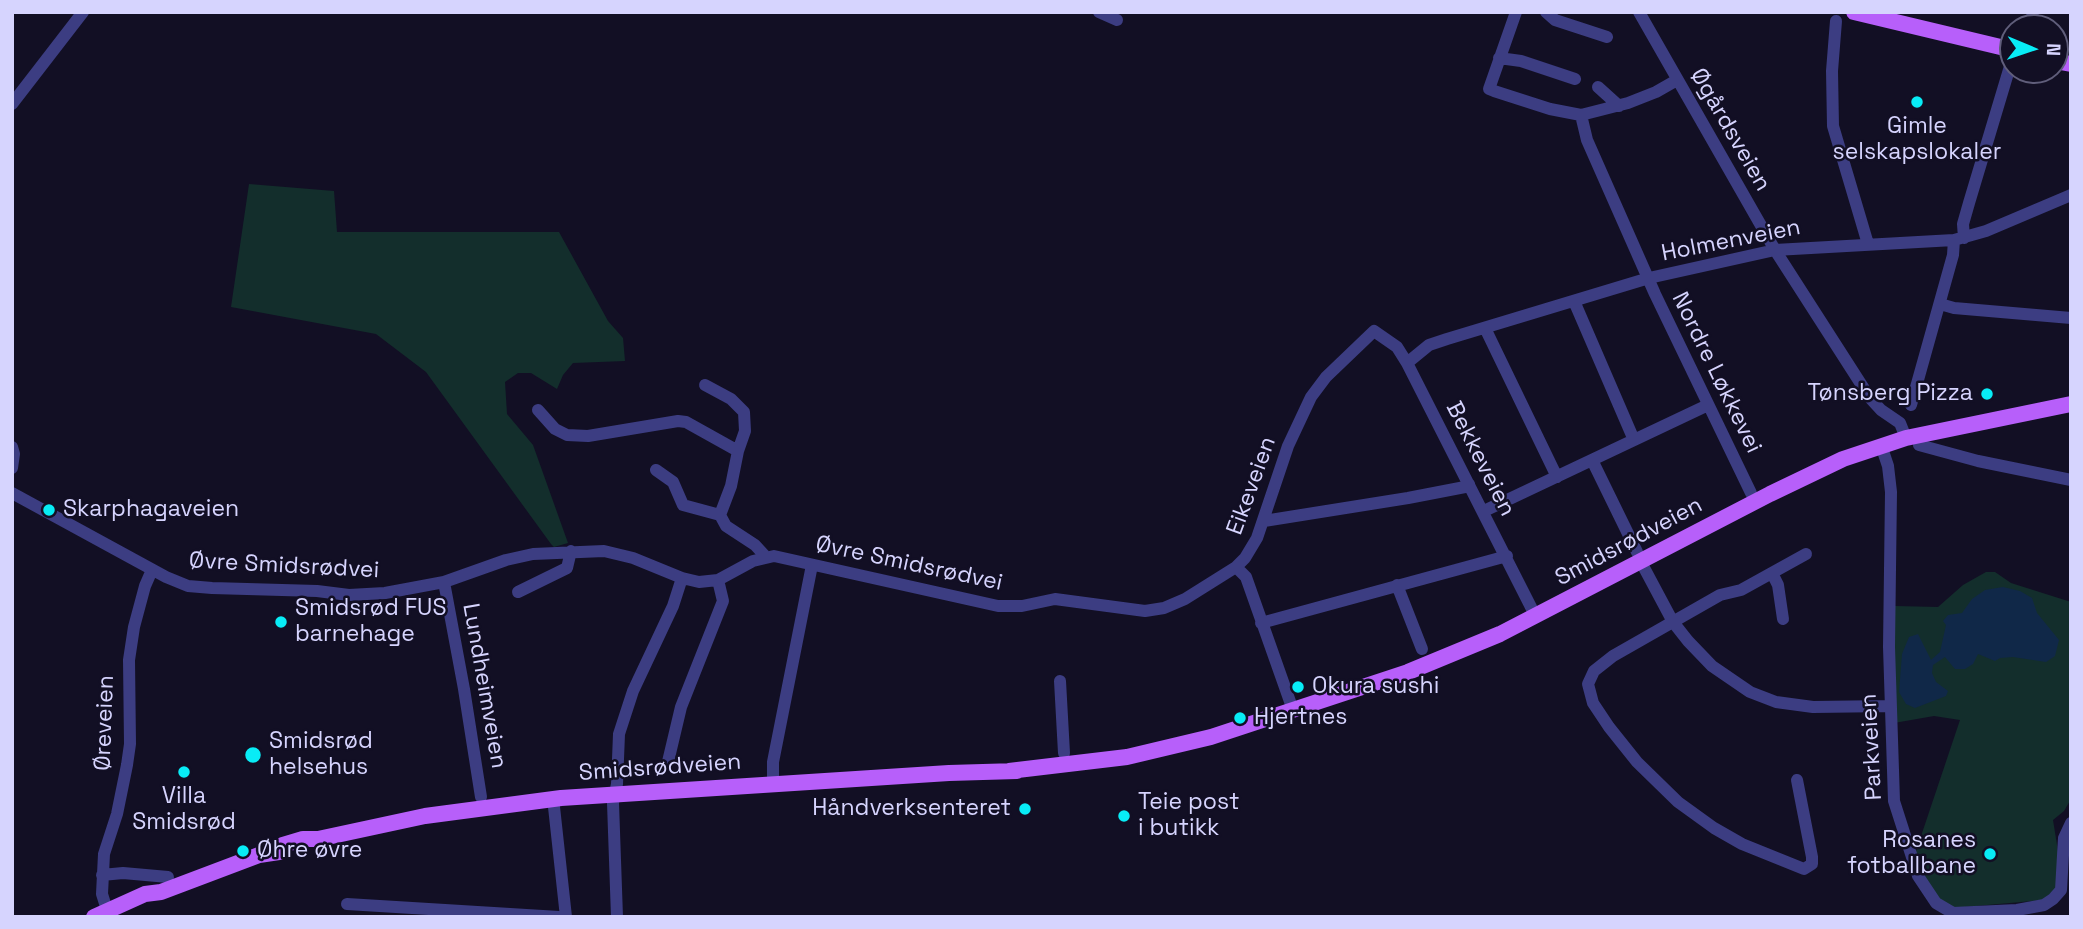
<!DOCTYPE html>
<html>
<head>
<meta charset="utf-8">
<style>
  body { margin:0 }
  #map { position:relative; width:2083px; height:929px; overflow:hidden; background:#120f24; font-family:"Space Grotesk",sans-serif }
  canvas { display:block }
  .frame { position:absolute; inset:0; border:14px solid #d6d4fe; pointer-events:none }
  .north { position:absolute; left:1999px; top:14px; width:70px; height:70px; box-sizing:border-box; background:#120f24; border:2px solid #605e7b; border-radius:50%; rotate:92deg; font-size:19px; font-weight:700; line-height:28px; text-align:center; color:#d6d4fe }
  .north::after { content:''; display:block; margin:auto; width:24px; height:32px; background:#08ecf6; clip-path:polygon(50% 0,100% 100%,50% 72%,0 100%) }
</style>
</head>
<body>
<div id="map">
<canvas width="2083" height="929"></canvas>
<div class="frame"></div>
<div class="north">N</div>
</div>
<script>
const context = document.querySelector('canvas').getContext('2d');
context.lineJoin = 'round';
function fill(path, color) { context.fillStyle = color; context.fill(path, 'evenodd'); }
const shape = rows => new Path2D(rows.map(r => 'M' + r).join(''));
function strokePath(path, color, width, dash) { context.strokeStyle = color; context.lineWidth = width; context.lineCap = dash ? 'butt' : 'round'; context.setLineDash(dash || []); context.stroke(path); }
function write(font, color, halo, rows, align = 'center') {
  context.font = font + ' "Space Grotesk",sans-serif'; context.lineWidth = 5; context.setLineDash([]); context.textBaseline = 'middle'; context.strokeStyle = halo; context.fillStyle = color; for (const [text, x, y, turn = 0] of rows) {
    context.save(); context.translate(x, y); context.rotate((+turn || 0) * Math.PI / 180); context.textAlign = isNaN(turn) ? turn : align; if (halo) context.strokeText(text, 0, 0); context.fillText(text, 0, 0); context.restore();
  }
}
fill(shape([
  [249,184,334,191,337,232,559,232,608,321,623,338,625,361,573,363,563,375,557,389,531,373,518,373,505,382,507,414,533,445,568,543,554,547,551,544,426,372,376,334,231,307],
  [1986,572,1995,572,2011,583,2071,602,2071,799,2064,811,2053,820,2058,851,2058,886,2044,900,1953,908,1945,905,1926,882,1915,854,1960,720,1934,716,1894,723,1895,606,1938,607,1963,585]
]), '#132e2c');
fill(shape([
  [2003,587,2020,591,2032,598,2037,613,2059,640,2055,656,2046,662,2013,657,2000,658,1995,661,1978,654,1973,664,1965,669,1955,669,1945,657,1933,665,1932,673,1936,682,1948,691,1946,696,1915,708,1906,704,1899,692,1902,654,1909,637,1918,634,1931,660,1940,652,1946,625,1943,621,1948,615,1962,613,1972,599,1985,590]
]), '#102848');
strokePath(shape([
  [1099,12,1117,20],
  [1516,12,1489,89,1494,91,1550,109,1581,115,1628,103,1656,92,1677,80],
  [1546,12,1555,20,1607,37],
  [1639,12,1775,250,1870,398,1881,410,1900,423,1906,438],
  [1836,21,1832,71,1833,126,1868,244],
  [2030,28,2033,12],
  [1499,58,1521,61,1575,79],
  [1598,87,1619,106],
  [12,104,83,12],
  [1581,115,1587,140,1655,294,1751,493],
  [1964,238,1963,224,1969,203,2011,63],
  [1574,301,1634,440],
  [1940,304,1954,308,2071,318],
  [1485,328,1557,477],
  [1407,363,1429,345,1447,339,1649,278,1775,250,1954,240,1986,231,2071,195],
  [705,385,731,399,744,412,745,431,738,451],
  [1911,405,1953,255,1954,240],
  [538,410,555,429,567,435,588,436,678,421,686,422,738,451,731,486,720,515,726,526,755,545,766,557],
  [1881,445,1888,466,1891,492,1889,647,1894,801,1918,876,1936,903,1953,913,2017,910,2044,905,2053,899,2061,890,2064,838,2071,823],
  [1919,445,1978,461,2071,480],
  [12,447,14,454,12,468],
  [1592,460,1637,552],
  [656,470,673,482,683,505,720,515],
  [12,493,166,577,188,586,212,588,317,591,349,595,385,593,444,582,506,560,533,554,604,551,633,558,682,578,699,582,718,580,753,561,774,556,998,606,1022,606,1055,599,1145,611,1164,608,1185,599,1236,567],
  [1484,511,1708,405],
  [1264,521,1408,498,1465,487,1469,484],
  [1641,562,1673,622,1688,641,1712,666,1750,692,1776,702,1813,707,1890,706],
  [1772,573,1778,585,1783,619],
  [444,582,464,689,481,797],
  [1397,585,1422,649],
  [518,592,567,568,571,551],
  [1261,623,1507,556],
  [1060,681,1064,753],
  [1293,710,1246,577,1236,567,1245,558,1257,538,1288,446,1311,397,1326,377,1374,331,1397,347,1407,363,1536,617],
  [667,766,681,707,723,601,718,580],
  [1797,780,1812,857,1812,864,1804,869,1742,844,1714,828,1678,802,1637,762,1609,727,1593,703,1588,684,1594,671,1613,656,1720,595,1741,590,1806,554],
  [773,783,773,762,812,565],
  [554,807,566,917],
  [102,875,123,873,168,877],
  [347,904,559,917],
  [112,917,107,910,102,894,104,854,117,814,127,765,130,744,129,660,134,627,145,586,152,570],
  [617,917,613,803,617,784,619,734,633,691,673,606,682,578]
]), '#3c3d82', 12);
strokePath(shape([
  [1854,12,2013,50],
  [2055,61,2071,64],
  [1009,771,1127,757,1211,737,1408,672,1500,634,1770,494,1843,459,1906,438,2071,404],
  [271,852,283,845,303,839,318,839,425,816,561,798,949,773,1017,771],
  [94,917,145,894,161,892,259,855,279,852]
]), '#b75ffa', 16);
for (const [x, y, r, color] of [
  [1917,102,7,"#08ecf6"],
  [1987,394,7,"#08ecf6"],
  [49,510,7,"#08ecf6"],
  [281,622,7,"#08ecf6"],
  [1298,687,7,"#08ecf6"],
  [1240,718,7,"#08ecf6"],
  [253,755,9,"#08ecf6"],
  [184,772,7,"#08ecf6"],
  [1025,809,7,"#08ecf6"],
  [1124,816,7,"#08ecf6"],
  [243,851,7,"#08ecf6"],
  [1990,854,7,"#08ecf6"]
]) { const dot = new Path2D(); dot.arc(x, y, r, 0, 2 * Math.PI); context.fillStyle = color; context.fill(dot); strokePath(dot, '#120f24', 2.5); }
write('23px', '#d6d4fe', '#120f24', [
  ["Gimle",1917,127,"center"],
  ["selskapslokaler",1917,153,"center"],
  ["Tønsberg Pizza",1973,394,"right"],
  ["Skarphagaveien",63,510],
  ["Smidsrød FUS",295,609],
  ["barnehage",295,635],
  ["Okura sushi",1312,687],
  ["Hjertnes",1254,718],
  ["Smidsrød",269,742],
  ["helsehus",269,768],
  ["Villa",184,797,"center"],
  ["Smidsrød",184,823,"center"],
  ["Teie post",1138,803],
  ["i butikk",1138,829],
  ["Håndverksenteret",1011,809,"right"],
  ["Rosanes",1976,841,"right"],
  ["fotballbane",1976,867,"right"],
  ["Øhre øvre",257,851]
], 'left');
write('23px', '#d6d4fe', '#120f24', [
  ["Øgårdsveien",1730,130,60],
  ["Holmenveien",1731,241,-11],
  ["Nordre Løkkevei",1716,373,64],
  ["Bekkeveien",1480,459,63],
  ["Eikeveien",1252,486,-70],
  ["Smidsrødveien",1629,542,-28],
  ["Øvre Smidsrødvei",909,564,12],
  ["Øvre Smidsrødvei",284,566,3],
  ["Lundheimveien",484,686,80],
  ["Øreveien",105,723,-88],
  ["Parkveien",1872,747,-93],
  ["Smidsrødveien",660,768,-4]
]);
</script>
</body>
</html>
